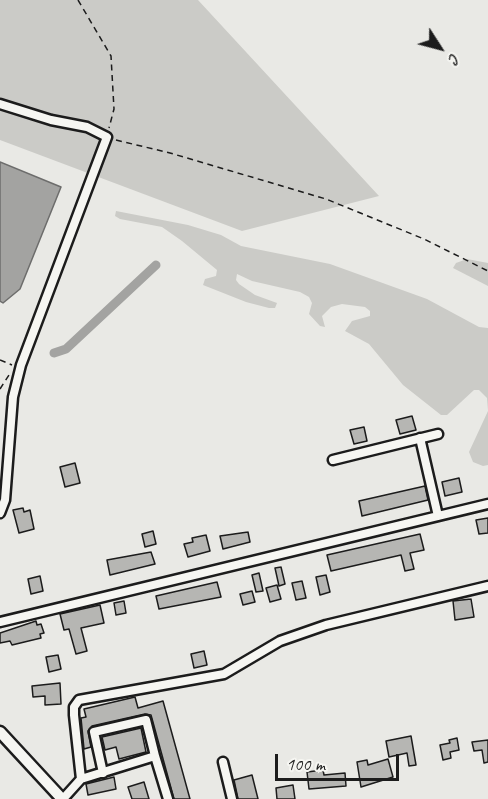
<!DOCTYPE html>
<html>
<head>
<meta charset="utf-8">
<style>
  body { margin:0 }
  #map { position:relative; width:488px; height:799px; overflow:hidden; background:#e9e9e5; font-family:Caveat,sans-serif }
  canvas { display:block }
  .north { position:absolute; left:410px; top:18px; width:60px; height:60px; -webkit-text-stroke:4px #f6f6f2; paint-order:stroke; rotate:126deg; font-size:16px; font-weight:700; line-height:24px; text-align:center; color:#1c1c1c }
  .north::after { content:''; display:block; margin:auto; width:21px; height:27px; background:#1c1c1c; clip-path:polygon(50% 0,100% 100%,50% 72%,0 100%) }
  .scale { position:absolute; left:275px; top:754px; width:124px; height:27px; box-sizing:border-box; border:3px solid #1c1c1c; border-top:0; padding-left:8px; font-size:18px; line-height:21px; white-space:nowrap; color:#1c1c1c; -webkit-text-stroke:4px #f6f6f2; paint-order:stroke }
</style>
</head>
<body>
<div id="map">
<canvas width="488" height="799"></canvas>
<div class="north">С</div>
<div class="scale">100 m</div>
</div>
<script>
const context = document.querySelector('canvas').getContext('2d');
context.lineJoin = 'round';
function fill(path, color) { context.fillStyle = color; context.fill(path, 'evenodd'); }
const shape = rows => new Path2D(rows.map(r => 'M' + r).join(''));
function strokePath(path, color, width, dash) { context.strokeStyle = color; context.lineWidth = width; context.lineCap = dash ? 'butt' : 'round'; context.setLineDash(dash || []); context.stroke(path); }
fill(shape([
  [0,0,198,0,379,196,242,231,0,140],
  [116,211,188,225,221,235,241,246,330,264,427,299,479,327,488,328,488,410,487,398,479,390,474,390,447,415,441,415,403,385,369,344,345,331,352,321,370,316,370,311,365,307,342,304,331,307,322,316,325,327,320,326,309,314,312,303,309,297,300,292,252,281,237,274,236,280,239,284,255,295,277,303,275,308,269,308,246,302,203,285,205,279,216,276,217,270,182,241,162,227,120,219,115,216],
  [467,259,488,263,488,286,453,268,456,263],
  [488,411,488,465,483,466,473,462,469,452]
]), '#cbcbc7');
const water = shape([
  [0,162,61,187,20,289,3,303,0,301,0,162]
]);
fill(water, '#a3a3a1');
strokePath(water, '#6d6d6c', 1.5);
strokePath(shape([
  [54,353,66,349,156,265]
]), '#a3a3a1', 9);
const building = shape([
  [412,416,416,430,400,434,396,420,412,416],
  [364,427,367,441,354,444,350,430,364,427],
  [75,463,80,483,65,487,60,467,75,463],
  [459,478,462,492,445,496,442,482,459,478],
  [425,486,428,500,362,516,359,501,425,486],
  [23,508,24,512,30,510,34,529,19,533,13,510,23,508],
  [488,518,488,533,479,534,476,520,488,518],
  [153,531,156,544,145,547,142,534,153,531],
  [248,532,250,542,223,549,220,536,248,532],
  [420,534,424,550,410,553,414,569,405,571,401,555,331,571,327,555,420,534],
  [206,535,210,551,188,557,184,544,193,542,192,538,206,535],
  [151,552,155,564,110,575,107,560,151,552],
  [281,567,285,584,279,586,275,568,281,567],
  [259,573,263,591,256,592,252,575,259,573],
  [326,575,330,592,320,595,316,577,326,575],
  [40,576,43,591,31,594,28,579,40,576],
  [302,581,306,598,296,600,292,583,302,581],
  [217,582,221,597,159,609,156,596,217,582],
  [277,585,281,599,270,602,266,588,277,585],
  [252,591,255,602,243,605,240,594,252,591],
  [471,599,474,617,455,620,453,601,471,599],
  [124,601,126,613,116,615,114,603,124,601],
  [100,605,104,623,81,628,87,651,76,654,69,629,64,630,60,614,100,605],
  [36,621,37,625,41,624,44,633,40,634,41,638,12,645,10,641,0,643,0,633,36,621],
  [204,651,207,665,194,668,191,654,204,651],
  [58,655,61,669,49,672,46,657,58,655],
  [60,683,61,704,45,705,45,696,33,697,32,686,60,683],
  [135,697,138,708,163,701,190,799,174,799,151,715,145,714,92,726,88,731,91,747,84,749,81,718,86,717,84,709,135,697],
  [141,728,146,752,119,759,116,747,105,750,102,737,141,728],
  [411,736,416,765,409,766,407,753,389,757,386,741,411,736],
  [457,738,459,750,450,752,451,758,443,760,440,745,450,743,449,740,457,738],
  [488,740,488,762,484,763,482,750,474,751,472,742,488,740],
  [388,759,393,777,361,787,357,762,367,760,368,765,388,759],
  [323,770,324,775,345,773,346,786,309,789,307,772,323,770],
  [252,775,258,799,238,799,234,780,252,775],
  [114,777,116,789,88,795,86,784,114,777],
  [144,782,149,799,132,799,128,787,144,782],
  [293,785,295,799,277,799,276,788,293,785]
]);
fill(building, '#b6b6b3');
strokePath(building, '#1c1c1c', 1.5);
const minor = shape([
  [0,104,51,120,87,127,107,137,21,365,13,397,5,500,0,513],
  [420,438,438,516],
  [333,460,438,434],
  [0,622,488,504],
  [155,756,168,799],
  [223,762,232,799],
  [81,779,155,756,146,720,94,732,103,773],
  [63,799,81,779,74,715,74,707,79,700,224,674,280,641,326,625,488,586]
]);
const major = shape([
  [0,732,62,799]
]);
strokePath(minor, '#1c1c1c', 13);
strokePath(major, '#1c1c1c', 15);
strokePath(shape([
  [78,0,111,56,114,109,109,128],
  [116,140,170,153,326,199,424,239,488,271],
  [0,360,12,365],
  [0,389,9,375]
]), '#1c1c1c', 1.5, [6, 4.5]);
strokePath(minor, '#f6f6f2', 8);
strokePath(major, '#f6f6f2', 10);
</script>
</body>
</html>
